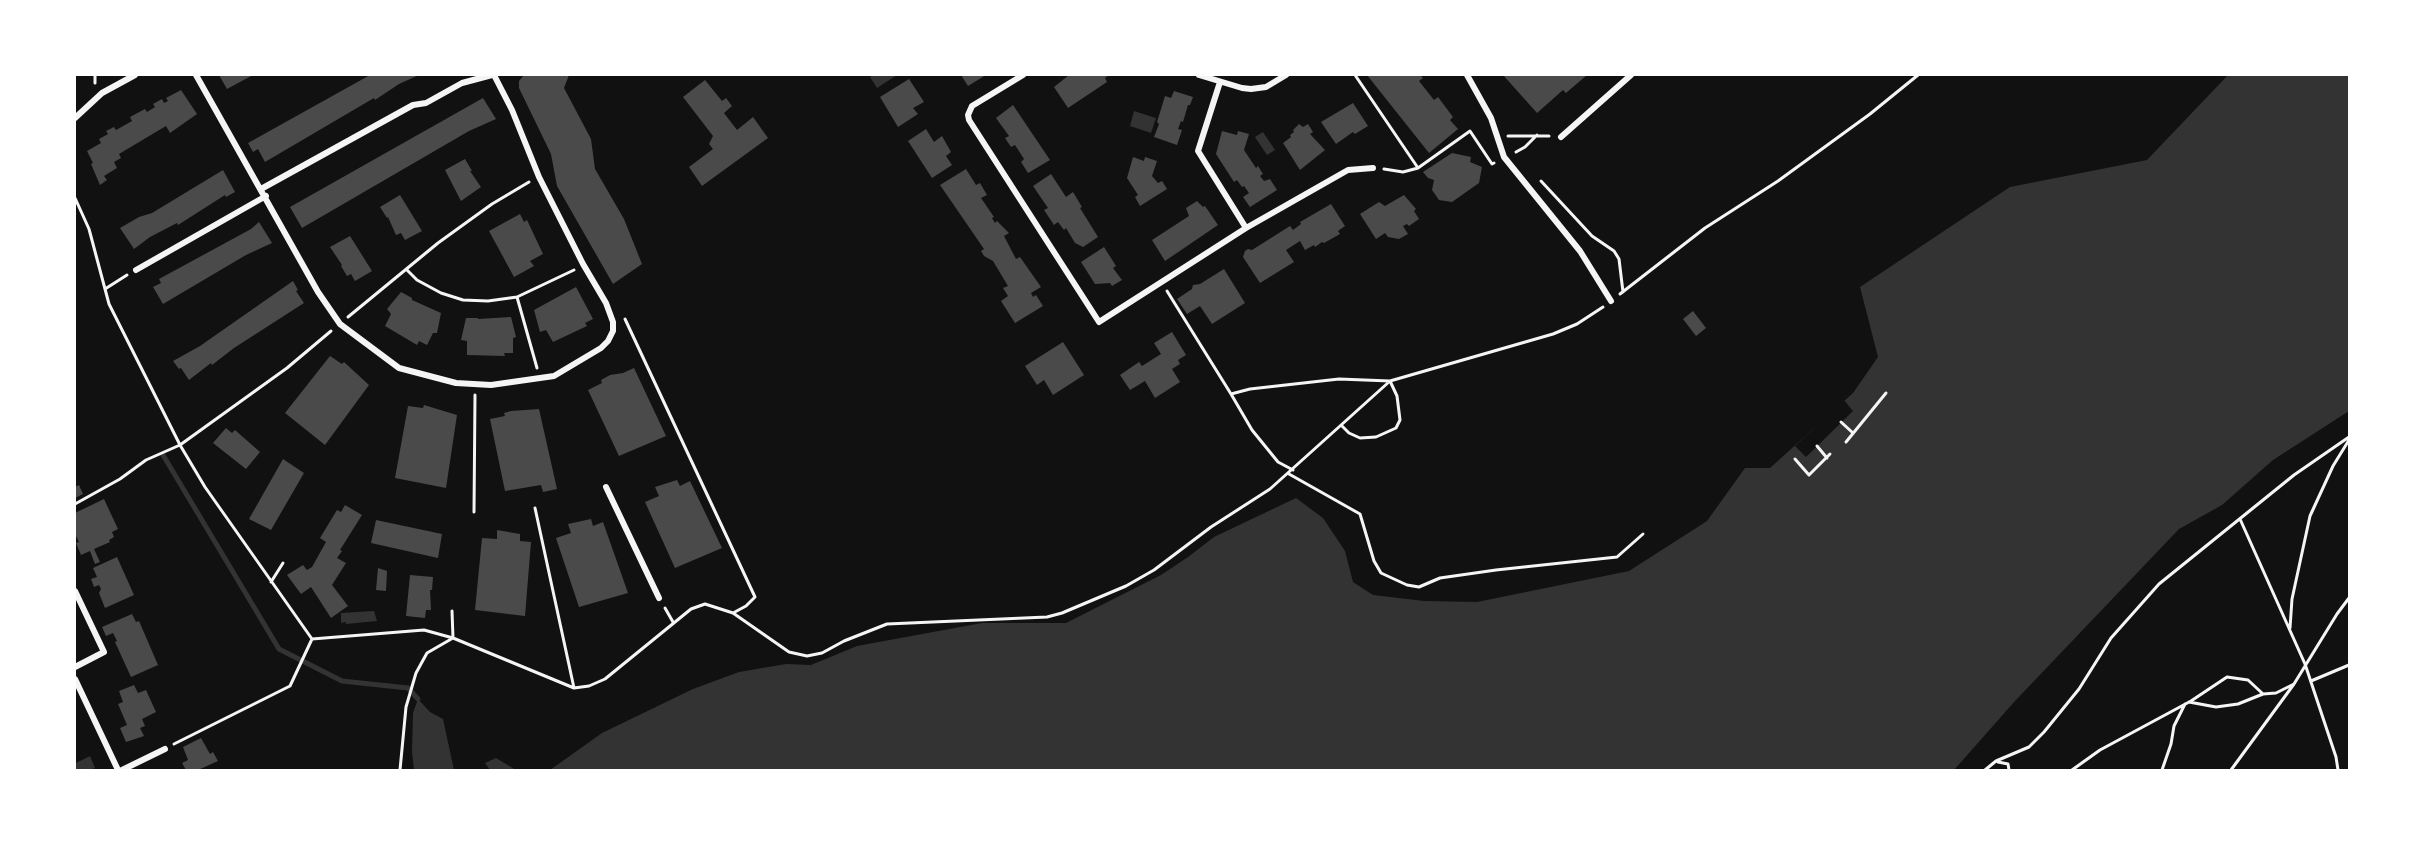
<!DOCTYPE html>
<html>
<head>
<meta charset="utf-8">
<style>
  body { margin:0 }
  #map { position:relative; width:2424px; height:845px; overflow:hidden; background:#111; font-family:"Golos Text",sans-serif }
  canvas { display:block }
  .frame { position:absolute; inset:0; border:76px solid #fff; pointer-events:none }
</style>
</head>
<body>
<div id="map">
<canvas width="2424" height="845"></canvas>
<div class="frame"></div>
</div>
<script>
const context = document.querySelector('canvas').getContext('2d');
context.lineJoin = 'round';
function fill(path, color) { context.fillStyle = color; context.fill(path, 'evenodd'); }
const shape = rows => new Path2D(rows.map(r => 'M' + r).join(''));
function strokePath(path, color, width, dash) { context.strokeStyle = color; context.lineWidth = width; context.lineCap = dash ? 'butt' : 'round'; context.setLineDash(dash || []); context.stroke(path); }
fill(shape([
  [873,75,897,75,877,88,870,77],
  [2228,75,2349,75,2349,411,2273,460,2222,505,2179,529,2015,701,1954,770,550,770,602,733,693,689,739,672,786,664,811,665,857,646,982,623,1066,623,1161,575,1188,557,1214,537,1296,498,1323,518,1345,551,1353,582,1373,595,1424,601,1477,602,1629,571,1707,521,1745,468,1770,468,1853,393,1878,357,1860,287,2010,187,2147,160],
  [1134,111,1156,118,1151,133,1130,126],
  [1263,132,1275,150,1267,155,1255,137],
  [374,611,377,621,346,624,346,622,341,623,341,613],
  [418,699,430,712,443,719,454,770,414,770,412,752,413,713],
  [90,756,95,768,90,770,75,770,76,763],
  [496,758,516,770,490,770,485,763]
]), '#333');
fill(shape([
  [1844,400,1853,411,1806,457,1795,446]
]), '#111');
strokePath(shape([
  [163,455,279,649,342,681,408,688,418,699]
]), '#333', 5);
fill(shape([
  [219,75,253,75,227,89],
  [370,75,419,75,399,84,375,100,374,98,265,162,258,149,253,152,248,143],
  [524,75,569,75,564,88,591,139,595,169,624,219,642,264,613,284,557,186,551,154,519,88,519,81],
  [961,75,986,75,968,86],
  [1069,75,1109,75,1105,78,1107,82,1068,108,1054,87],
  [1367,75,1420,75,1423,78,1419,81,1434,100,1438,97,1453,117,1450,120,1458,129,1429,153],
  [1503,75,1587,75,1566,93,1563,90,1537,113],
  [909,79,924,102,913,108,918,114,898,127,880,97],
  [705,80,722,101,726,98,732,106,724,113,737,130,753,117,768,138,702,186,689,167,713,149,709,144,713,136,683,97],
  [181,90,197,114,170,133,166,126,119,154,121,158,114,162,117,168,104,176,107,180,100,185,91,164,93,163,87,151,101,143,99,139,108,134,106,131,114,127,116,130,132,121,130,117,145,109,147,112,155,107,153,104,162,99,164,103,168,101,166,98],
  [1174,91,1193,97,1190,105,1188,105,1183,122,1181,121,1178,129,1182,130,1177,145,1154,137,1159,124,1157,122,1165,96,1171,98],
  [483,98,496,119,469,131,302,228,290,207],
  [1353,103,1368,126,1355,134,1353,132,1336,144,1321,122],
  [1013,105,1050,160,1028,173,1021,162,1024,159,1015,145,1011,147,1005,138,1009,136,996,118],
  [1299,124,1303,127,1308,124,1313,132,1310,134,1325,150,1300,170,1283,143,1291,137,1290,135,1294,132,1293,130],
  [926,129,934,142,942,136,951,152,946,156,952,165,932,178,908,141],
  [1222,131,1237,135,1238,131,1249,134,1244,150,1256,168,1258,166,1263,174,1260,176,1264,181,1270,179,1277,190,1250,207,1243,197,1249,193,1244,186,1242,187,1237,180,1234,182,1216,154],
  [1452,153,1471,157,1470,162,1482,167,1479,183,1452,202,1439,200,1432,190,1434,180,1428,178,1423,172],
  [1133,157,1144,161,1145,157,1157,161,1152,176,1158,183,1162,181,1167,189,1140,206,1135,197,1138,195,1127,178],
  [465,159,472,171,470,171,481,187,461,201,445,170],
  [966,169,976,185,980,183,987,195,981,198,994,217,992,218,995,223,997,221,1009,233,1004,236,1016,259,1020,257,1041,287,1031,293,1033,297,1036,295,1043,306,1015,323,1001,301,1008,296,1003,288,1008,286,993,261,984,256,981,251,984,249,940,185],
  [223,170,235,192,226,197,225,195,178,225,177,223,150,237,134,249,120,228,139,217,152,213],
  [1051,174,1066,197,1073,192,1082,207,1080,208,1098,237,1083,247,1075,243,1066,228,1064,230,1058,222,1054,225,1044,210,1048,208,1033,186],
  [400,195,422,231,405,240,401,233,396,235,388,217,387,218,380,207],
  [1404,195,1416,209,1414,211,1419,219,1409,226,1407,224,1403,226,1408,234,1399,239,1388,237,1385,233,1376,239,1360,214,1379,202,1385,206],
  [1197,201,1203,207,1205,206,1218,225,1165,261,1152,240,1189,216,1186,208],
  [1331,204,1345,226,1338,231,1340,234,1324,243,1322,242,1315,247,1314,245,1305,250,1300,241,1286,250,1294,262,1260,283,1243,257,1245,251,1248,249,1252,250,1290,226,1293,230,1301,224,1300,222],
  [520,214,524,222,527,220,543,254,530,261,534,266,514,277,489,231],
  [259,222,272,243,246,255,163,304,153,287,161,283,159,279,251,229],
  [350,236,372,271,355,281,351,274,347,276,341,266,342,265,330,247],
  [1104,247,1116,266,1113,268,1122,280,1112,286,1110,283,1095,284,1081,262],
  [1224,269,1245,303,1212,324,1200,306,1187,314,1177,299,1192,289,1193,285,1200,284],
  [293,281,298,290,296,291,304,303,234,348,212,365,211,363,189,380,181,368,179,369,173,361,200,346],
  [576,287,593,319,585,323,587,326,553,342,546,330,540,332,534,310],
  [401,292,412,298,412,300,441,313,437,333,433,333,427,345,419,341,417,345,385,326,391,314,387,309],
  [1693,311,1706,328,1696,336,1683,319],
  [511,317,516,337,513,338,513,353,504,353,505,356,467,355,467,341,461,340,466,318,478,318,478,319],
  [1172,332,1186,355,1178,360,1180,364,1172,369,1180,382,1155,398,1145,381,1130,390,1120,375,1139,362,1142,366,1161,354,1154,343],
  [1063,342,1084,375,1053,395,1044,380,1037,385,1025,366],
  [330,356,342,364,344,362,369,385,325,445,285,413],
  [634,368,666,436,619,456,588,390,602,383,601,380,610,375,623,373],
  [424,405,457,415,446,488,395,478,408,406,423,408],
  [539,409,557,489,543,492,541,485,505,491,490,419,505,416,504,413,511,411],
  [226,428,232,433,235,430,260,452,246,469,213,443],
  [283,459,304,473,271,530,249,519],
  [677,480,680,486,690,481,722,548,675,568,645,502,659,496,655,487],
  [79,485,83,494,75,498,75,487],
  [104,499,118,529,112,532,114,537,109,540,110,542,94,549,100,562,95,564,90,551,81,555,76,543,79,542,75,534,75,513],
  [345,505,362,515,340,550,342,551,337,558,346,563,332,585,348,606,331,618,311,587,301,594,287,575,303,565,307,570,312,567,326,542,320,538,337,510,341,512],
  [591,519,593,526,603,522,628,593,579,607,556,538,571,533,568,524],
  [376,520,442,534,438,558,371,543],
  [497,530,520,534,520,541,531,542,525,616,475,610,482,538,497,539],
  [117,557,134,595,105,608,99,593,101,589,99,585,94,587,91,579,97,577,93,568],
  [378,568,387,571,386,591,376,590],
  [410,575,433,577,432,590,430,590,431,610,426,610,425,618,406,616],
  [132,614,136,622,139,621,158,665,131,677,115,642,117,641,113,633,106,636,102,627],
  [134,685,138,693,146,690,156,712,142,719,145,726,140,728,144,736,126,742,120,728,127,725,118,704,123,702,119,691],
  [201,738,210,754,213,752,218,761,198,770,186,770,182,763,188,760,183,747]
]), '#4a4a4a');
strokePath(shape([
  [95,75,95,83],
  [1355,75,1418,168],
  [1508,136,1549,136],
  [1516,152,1525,147,1537,135],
  [1384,169,1403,172,1418,168,1470,131,1492,164,1494,163],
  [1541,181,1592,236,1614,251,1619,259,1623,292],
  [75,198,89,229,109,304,180,445,205,487,312,639,424,630,453,638,452,611],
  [407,270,417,280,441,293,463,300,488,301,517,297,574,270],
  [105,289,127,275],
  [1167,291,1231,394],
  [1620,294,1705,228,1778,181,1870,114,1918,75],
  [517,297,537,368],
  [348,317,438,243,492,204,529,182],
  [625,319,755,597,746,606,733,613],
  [1841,422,1853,433],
  [1846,442,1886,393],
  [1817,446,1827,458],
  [1795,459,1809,475,1830,454],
  [1293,470,1278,462,1252,430,1231,394,1250,389,1339,379,1390,381,1397,396,1400,420,1396,428,1376,437,1360,438,1349,433,1342,426],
  [1289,474,1360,514,1374,561,1381,573,1407,585,1419,587,1440,578,1496,570,1617,557,1643,534],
  [75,504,120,479,146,460,180,445,287,368,331,331],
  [535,508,574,688],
  [474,512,475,395],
  [2240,519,2305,664,2336,757,2338,770],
  [271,582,283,563],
  [665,608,673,622],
  [2290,628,2292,599,2310,516,2333,466,2349,440],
  [2311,681,2349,665],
  [2189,702,2216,707,2238,704,2263,694],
  [174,744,290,686,312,639],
  [1998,762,2008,764,2009,770],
  [400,770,406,707,416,673,427,653,453,638,574,688,589,686,605,679,691,609,705,604,733,613,789,652,807,656,822,653,844,641,887,624,1047,617,1062,613,1126,586,1154,570,1211,527,1270,489,1390,381,1553,334,1577,324,1603,307],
  [1985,770,1996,761,2029,747,2044,732,2079,689,2111,638,2159,584,2294,475,2349,437],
  [2072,770,2100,750,2191,701,2227,677,2248,680,2263,694,2276,693,2294,684],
  [2162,770,2171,744,2174,726,2185,704],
  [2231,770,2294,684,2337,614,2349,598]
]), '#f5f5f5', 3);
strokePath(shape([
  [196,75,318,292,340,324,399,368,456,383,491,385,554,376,601,348,608,341,613,331,613,322,606,303,583,264,539,177,512,110,494,75],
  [1023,75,972,106,968,115,969,120,1099,322,1246,228,1348,170,1373,168],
  [1199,75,1242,88,1251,89,1266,87,1286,75],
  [1467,75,1491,118,1504,157,1580,251,1611,301],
  [1220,82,1198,151,1246,228],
  [75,118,102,93,135,75],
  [1561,137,1631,75],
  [261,189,413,105,426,103,462,83,492,75],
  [136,270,266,196],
  [606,487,659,598],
  [75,591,104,652,75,667],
  [75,679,118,770],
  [122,770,165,749]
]), '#f5f5f5', 6);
</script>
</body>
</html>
